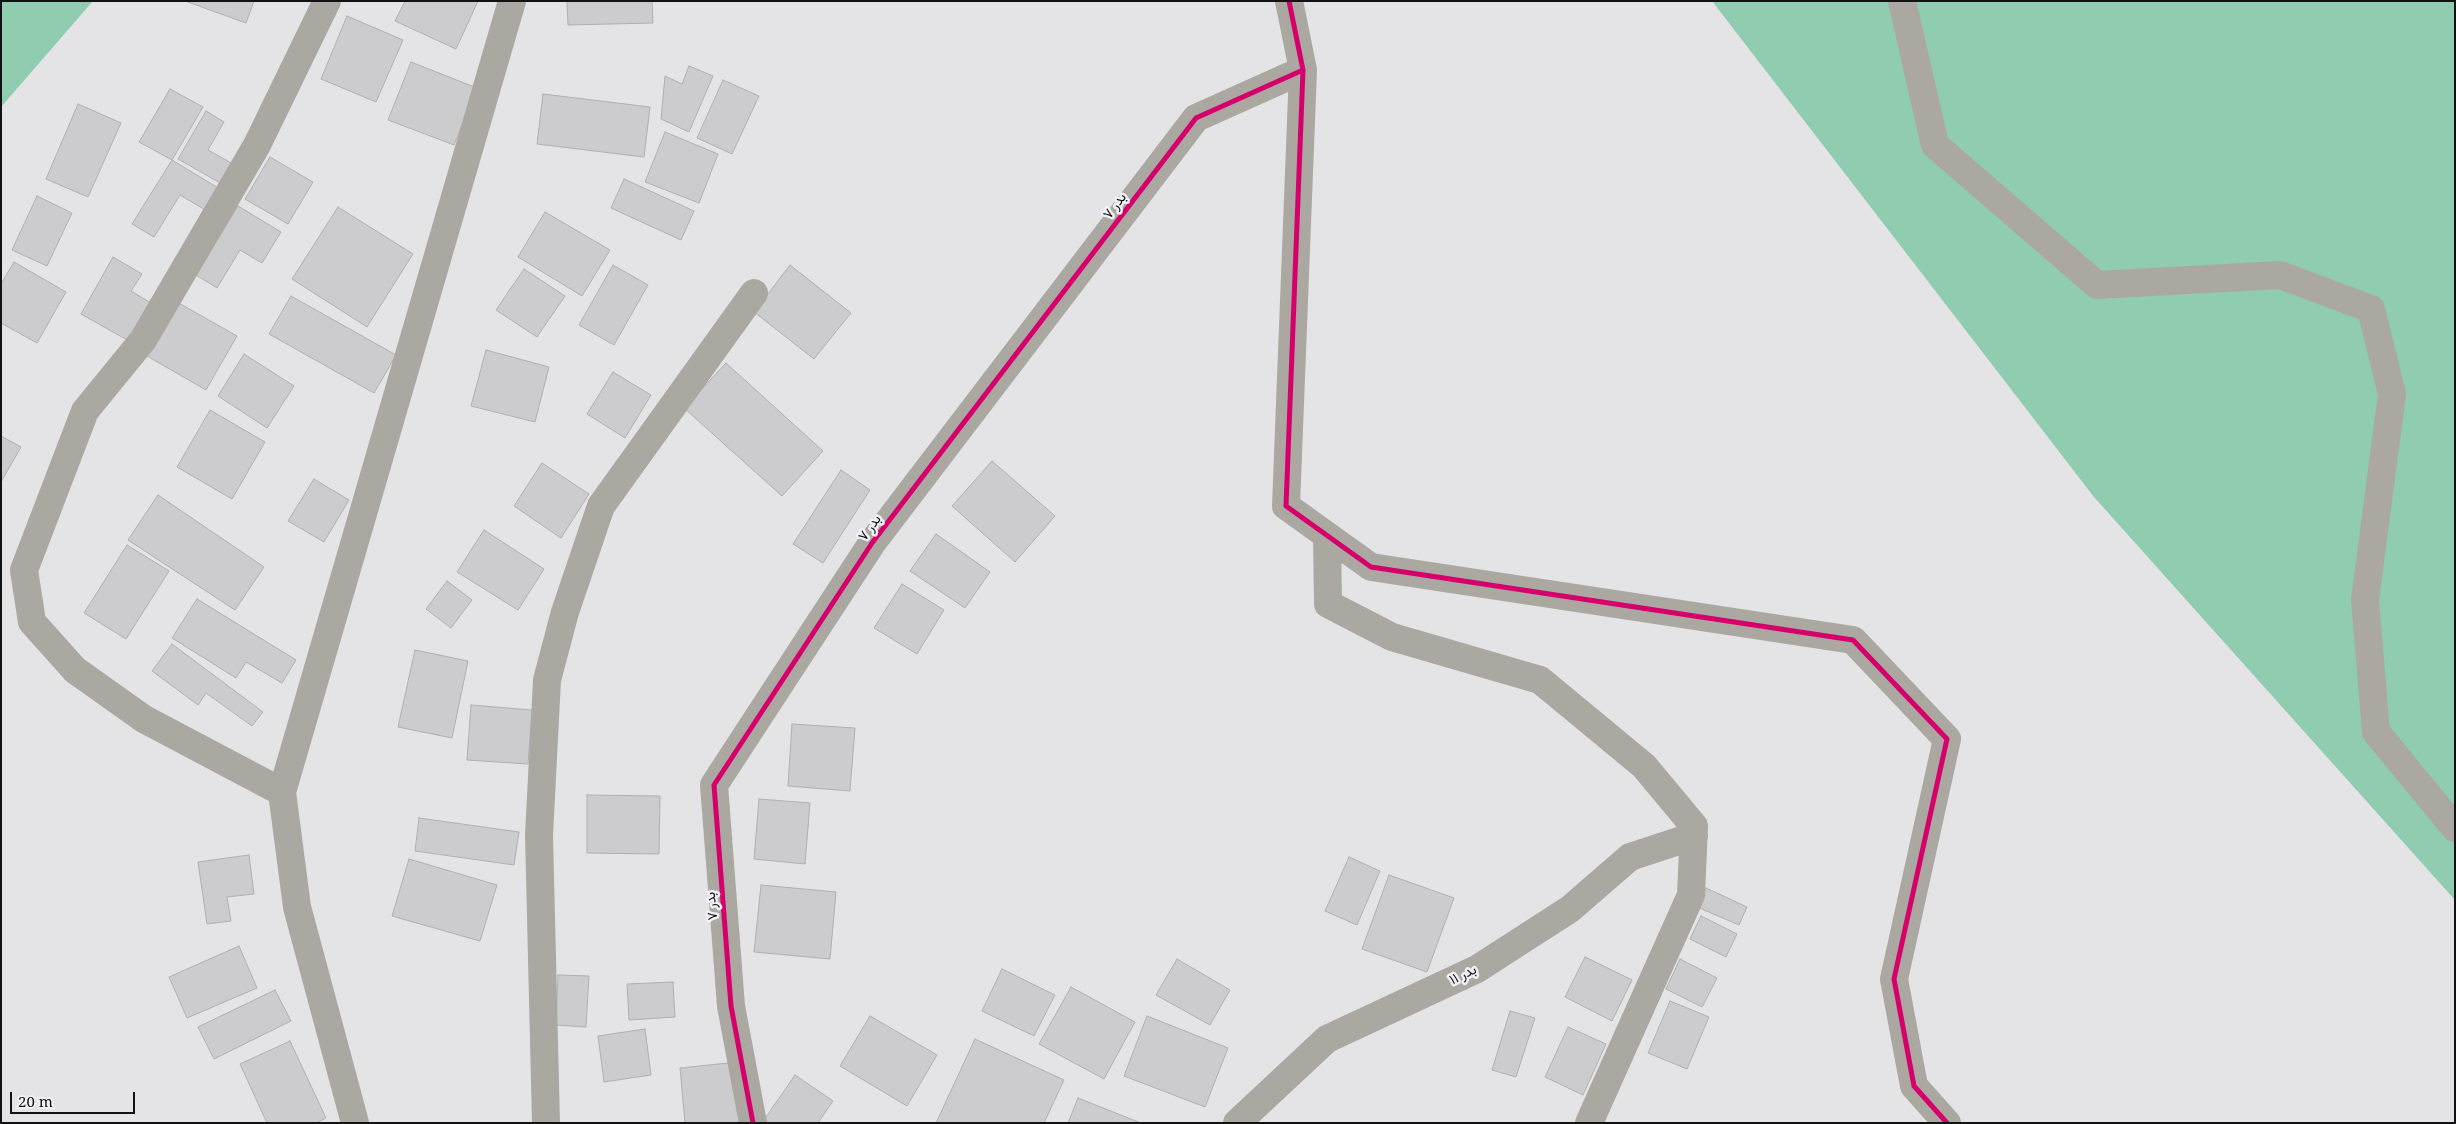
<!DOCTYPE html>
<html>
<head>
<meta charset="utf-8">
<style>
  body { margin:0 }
  #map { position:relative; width:2456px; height:1124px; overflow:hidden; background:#e4e4e7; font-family:"Noto Serif",serif }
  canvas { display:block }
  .frame { position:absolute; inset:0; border:2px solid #121214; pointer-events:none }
  .scale { position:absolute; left:10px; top:1092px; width:125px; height:22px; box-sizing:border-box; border:2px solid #121214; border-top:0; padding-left:6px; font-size:15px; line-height:18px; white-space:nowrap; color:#121214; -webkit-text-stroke:4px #f0f0f6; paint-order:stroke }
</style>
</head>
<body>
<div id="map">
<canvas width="2456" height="1124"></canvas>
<div class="frame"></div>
<div class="scale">20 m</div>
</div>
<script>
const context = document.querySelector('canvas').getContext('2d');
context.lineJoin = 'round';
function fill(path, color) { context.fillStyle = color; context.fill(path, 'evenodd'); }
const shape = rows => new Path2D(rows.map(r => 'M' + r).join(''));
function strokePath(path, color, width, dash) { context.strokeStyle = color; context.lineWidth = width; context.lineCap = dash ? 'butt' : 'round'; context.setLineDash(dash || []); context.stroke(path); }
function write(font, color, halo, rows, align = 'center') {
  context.font = font + ' "Noto Serif",Vazirmatn,serif'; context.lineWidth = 5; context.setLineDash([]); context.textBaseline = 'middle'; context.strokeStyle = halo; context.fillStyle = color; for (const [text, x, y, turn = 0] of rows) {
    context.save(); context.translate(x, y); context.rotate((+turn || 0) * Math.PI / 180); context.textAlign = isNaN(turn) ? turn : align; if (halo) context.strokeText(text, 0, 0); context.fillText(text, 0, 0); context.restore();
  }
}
fill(shape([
  [1,1,93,1,1,107],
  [1712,1,2455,1,2455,900,2094,497]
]), '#90ccaf');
const building = shape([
  [185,1,254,1,246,23,185,1],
  [405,1,478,1,456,49,395,21,405,1],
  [567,1,652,1,653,23,568,25,567,1],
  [347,16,403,40,376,102,321,79,347,16],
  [411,62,477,88,454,145,388,120,411,62],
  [689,66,713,76,689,132,661,119,665,76,682,84,689,66],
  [723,80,759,96,732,154,697,138,723,80],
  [170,89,203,107,172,160,139,142,170,89],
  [543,94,650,107,644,157,537,144,543,94],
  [78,104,121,123,88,197,46,179,78,104],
  [206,111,224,122,208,150,233,164,222,184,178,159,206,111],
  [665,132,718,154,699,203,645,182,665,132],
  [270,157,313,182,288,224,245,199,270,157],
  [172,160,220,189,207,211,180,195,154,237,132,224,172,160],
  [624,179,694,211,681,240,611,208,624,179],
  [37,196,72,213,47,266,12,250,37,196],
  [238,206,281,232,262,263,240,250,217,288,196,275,238,206],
  [338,207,413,254,367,327,292,279,338,207],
  [545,212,610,250,582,296,518,257,545,212],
  [113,257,142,274,131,291,151,303,129,341,81,314,113,257],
  [14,262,66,292,37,343,1,323,1,284,14,262],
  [613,265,648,285,614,345,579,325,613,265],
  [790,265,851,313,814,359,754,312,790,265],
  [524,269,565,296,537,337,496,310,524,269],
  [291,296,396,355,374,393,269,334,291,296],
  [177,302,237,336,206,390,147,356,177,302],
  [486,350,549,367,535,422,471,406,486,350],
  [244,354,294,386,267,428,218,396,244,354],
  [726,363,823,451,782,496,684,408,726,363],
  [613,372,651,395,625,438,587,414,613,372],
  [210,410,265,442,232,499,177,467,210,410],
  [1,436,21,447,1,482,1,436],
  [992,461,1055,516,1015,562,952,506,992,461],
  [542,463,589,494,561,538,514,506,542,463],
  [841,470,870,490,823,563,793,544,841,470],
  [314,479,349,500,324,542,288,521,314,479],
  [158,495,264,567,235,610,128,540,158,495],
  [484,530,544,569,518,610,457,572,484,530],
  [936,534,990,572,965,608,910,571,936,534],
  [127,545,169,571,126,639,84,613,127,545],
  [447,581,472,600,451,628,426,609,447,581],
  [902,584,944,610,917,654,874,628,902,584],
  [197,599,296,660,282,683,246,662,236,678,172,638,197,599],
  [172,644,263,712,252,726,206,693,198,705,152,671,172,644],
  [415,650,468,661,452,738,398,727,415,650],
  [471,705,532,710,528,764,467,760,471,705],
  [792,724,855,728,850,791,788,786,792,724],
  [587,795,660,796,659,854,587,853,587,795],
  [759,799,810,803,805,864,754,859,759,799],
  [419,818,519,832,514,865,415,851,419,818],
  [249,855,254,894,227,897,231,921,207,924,198,862,249,855],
  [1349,857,1380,871,1357,925,1325,911,1349,857],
  [409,859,497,885,480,941,392,916,409,859],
  [1389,875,1454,898,1427,972,1362,949,1389,875],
  [761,885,836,892,830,959,754,952,761,885],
  [1706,888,1747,907,1739,925,1697,907,1706,888],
  [1701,916,1737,934,1726,957,1690,939,1701,916],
  [239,946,257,988,187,1018,169,977,239,946],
  [1585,957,1632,980,1612,1021,1565,997,1585,957],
  [1177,959,1230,990,1210,1025,1156,995,1177,959],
  [1680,959,1717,978,1702,1007,1666,989,1680,959],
  [1002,969,1055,995,1034,1036,982,1011,1002,969],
  [558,975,589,976,586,1027,556,1025,558,975],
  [673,982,675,1017,629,1020,627,984,673,982],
  [1071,987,1135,1022,1104,1079,1039,1044,1071,987],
  [275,990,291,1021,214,1059,198,1027,275,990],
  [1670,1001,1709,1017,1687,1069,1648,1053,1670,1001],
  [1510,1011,1535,1018,1516,1077,1492,1070,1510,1011],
  [870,1016,937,1055,907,1106,840,1066,870,1016],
  [1147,1016,1228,1048,1205,1107,1124,1076,1147,1016],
  [1568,1027,1606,1044,1583,1095,1545,1077,1568,1027],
  [645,1029,651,1075,604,1082,598,1036,645,1029],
  [975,1039,1064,1080,1044,1123,936,1123,975,1039],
  [290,1041,326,1118,316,1123,267,1123,240,1064,290,1041],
  [738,1062,744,1123,685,1123,680,1068,738,1062],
  [795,1075,833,1101,818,1123,762,1123,795,1075],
  [1078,1098,1141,1123,1068,1123,1078,1098]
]);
fill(building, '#ccccce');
strokePath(building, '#afafb1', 1);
strokePath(shape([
  [1289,1,1303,70,1286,506,1371,567,1853,640,1947,739,1894,979,1914,1086,1947,1123],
  [1902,1,1935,145,2097,285,2280,275,2371,309,2392,394,2365,600,2376,732,2455,828],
  [1327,536,1328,604,1392,637,1540,680,1644,766,1694,826,1691,895,1589,1123],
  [282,792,144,719,75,670,32,622,24,570,85,411,143,340,257,145,327,1],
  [355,1123,297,907,282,792,512,1],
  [546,1123,539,835,547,680,565,612,601,506,754,293],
  [753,1123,731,1006,714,785,872,543,1196,118,1303,70],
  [1237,1123,1327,1039,1477,969,1570,909,1630,857,1694,836]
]), '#aba8a1', 28);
strokePath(shape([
  [1289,1,1303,70,1286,506,1371,567,1853,640,1947,739,1894,979,1914,1086,1947,1123],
  [753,1123,731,1006,714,785,872,543,1196,118,1303,70]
]), '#d6006c', 5);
write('14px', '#121214', '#f0f0f6', [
  ["بدر ۷",1115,206,-53],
  ["بدر ۷",870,528,-54],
  ["بدر ۷",712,906,-95],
  ["بدر ۱۱",1463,975,-26]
]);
</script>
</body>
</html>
